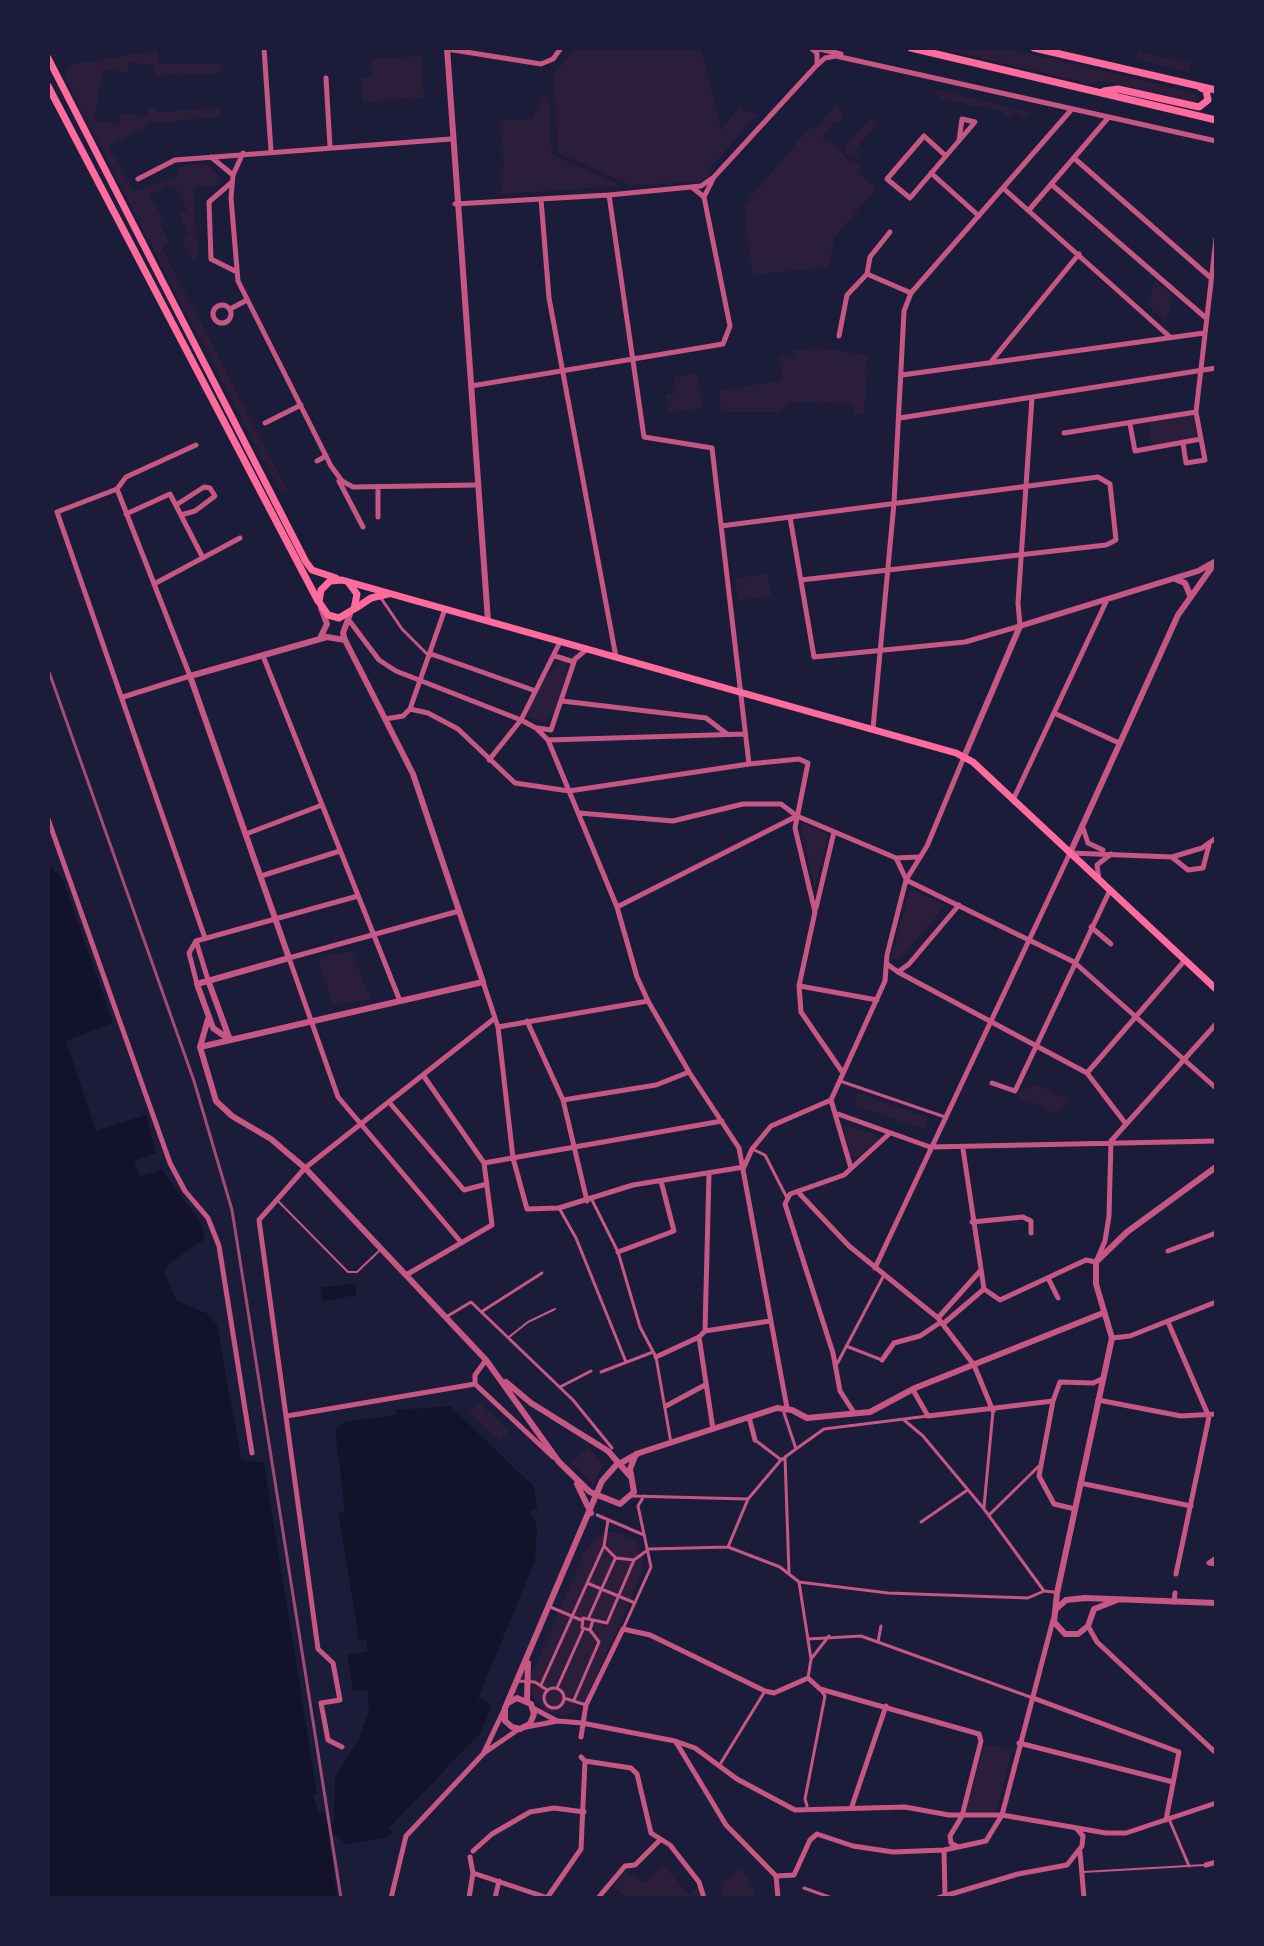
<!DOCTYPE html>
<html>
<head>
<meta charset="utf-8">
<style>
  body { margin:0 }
  #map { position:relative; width:1264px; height:1946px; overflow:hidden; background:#1b1b3a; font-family:Inter,sans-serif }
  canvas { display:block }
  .frame { position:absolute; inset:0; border:50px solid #1b1b3a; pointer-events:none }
</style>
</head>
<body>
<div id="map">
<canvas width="1264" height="1946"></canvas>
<div class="frame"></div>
</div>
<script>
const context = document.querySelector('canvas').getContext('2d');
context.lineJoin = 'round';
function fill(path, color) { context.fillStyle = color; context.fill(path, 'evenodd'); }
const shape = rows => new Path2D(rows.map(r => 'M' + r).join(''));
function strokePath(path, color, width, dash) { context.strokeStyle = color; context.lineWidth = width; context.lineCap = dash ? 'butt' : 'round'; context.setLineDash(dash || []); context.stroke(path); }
fill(shape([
  [576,48,701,48,721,130,742,103,743,110,758,114,709,169,709,176,700,182,629,185,558,153,554,74],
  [938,48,1005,48,1192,92,1201,97,1194,102,1105,81,1090,84],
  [157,50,159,63,220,64,221,73,154,76,155,66,130,62,127,73,103,69,94,120,119,124,121,113,147,117,149,106,159,112,219,108,219,117,152,123,109,145,134,192,179,174,179,167,189,164,207,165,220,176,219,186,199,185,193,190,198,257,192,260,182,240,189,235,179,214,187,210,174,184,149,195,164,220,159,223,170,243,162,248,288,491,279,491,65,79,65,72,70,65],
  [1138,51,1190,63,1188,72,1136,59],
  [422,56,424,98,362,102,361,78,372,76,371,59],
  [936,90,1016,109,1032,113,1025,121,1014,112,1008,119,1003,112,942,99,934,93],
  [541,95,549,97,552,154,623,186,501,194,500,168,504,167,500,120,533,119],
  [837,103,843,119,839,124,835,121,822,138,833,142,847,159,860,164,862,170,858,172,876,189,834,238,829,267,752,275,744,205,810,127,814,130],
  [871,117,878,123,854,151,862,158,846,155,845,146],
  [1155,280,1173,296,1166,322,1147,305],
  [825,349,868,355,864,415,854,414,854,405,793,401,779,412,721,412,719,391,782,380,779,358,793,356,794,350],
  [697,374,702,408,668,412,666,394,676,393,674,377],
  [1194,414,1198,437,1152,446,1148,423],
  [768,574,771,596,738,600,735,578],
  [561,661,566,662,568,671,555,713,545,722,528,716,533,690],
  [802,823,828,834,815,889,801,828],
  [910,889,946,905,899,960,891,958],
  [351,951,371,999,333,1005,317,957],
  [1035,1084,1069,1100,1059,1112,1045,1111,1045,1106,1020,1099,1017,1093],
  [858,1093,929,1118,925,1130,854,1105],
  [849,1126,877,1135,878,1140,856,1158,850,1155,844,1128],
  [479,1403,509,1431,501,1441,469,1412],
  [588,1447,603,1464,594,1485,572,1463],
  [613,1531,636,1540,643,1556,642,1573,586,1700,573,1712,563,1715,544,1711,532,1696,531,1675,584,1553,597,1537],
  [984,1744,1012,1750,997,1812,966,1812],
  [663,1864,688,1894,698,1887,700,1898,628,1898,613,1887,625,1871,645,1883],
  [741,1869,754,1887,755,1898,723,1898,720,1883]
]), '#2a1e3b');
fill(shape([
  [48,863,63,880,113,1023,66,1041,96,1131,146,1115,156,1153,134,1161,140,1176,162,1170,200,1221,205,1239,168,1264,164,1272,177,1301,208,1314,217,1325,241,1459,264,1463,317,1793,313,1795,318,1811,325,1814,326,1824,334,1823,335,1778,359,1739,369,1711,368,1690,353,1691,347,1655,368,1651,366,1640,359,1640,338,1513,345,1512,335,1429,344,1422,395,1415,396,1410,450,1406,534,1487,537,1509,530,1512,537,1526,535,1561,478,1698,492,1705,481,1732,389,1828,393,1832,386,1838,345,1844,336,1834,329,1836,337,1898,48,1898],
  [355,1283,356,1295,323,1301,320,1288]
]), '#12122b');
strokePath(shape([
  [278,1201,348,1272,357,1272,380,1250],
  [509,1337,528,1322,555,1309],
  [1083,1872,1205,1865]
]), '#c65784', 2);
strokePath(shape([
  [381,598,402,629,430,657],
  [840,1081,945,1117],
  [752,1149,765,1155,787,1198],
  [592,1200,618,1252,640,1327,656,1357,671,1443],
  [559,1208,576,1238,626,1362],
  [481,1312,542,1273],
  [446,1317,471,1302,573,1400,612,1448],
  [846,1346,882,1360],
  [837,1364,884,1275],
  [601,1372,653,1352],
  [560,1387,591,1371],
  [904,1420,923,1436,984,1509,1044,1591,1054,1592],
  [755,1440,780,1459],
  [796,1449,824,1429,928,1416],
  [785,1457,789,1573],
  [631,1496,748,1499],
  [984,1507,993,1411],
  [597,1515,644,1535],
  [989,1515,1039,1466],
  [921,1522,966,1491],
  [604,1546,608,1520],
  [728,1547,748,1499,781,1460,796,1449,784,1413],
  [634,1560,649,1549,728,1547,780,1567,799,1582,888,1593,1028,1598,1044,1591],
  [799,1582,811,1659],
  [587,1583,635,1603],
  [548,1606,581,1620],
  [589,1617,615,1559],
  [623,1629,651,1567,638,1506,644,1496],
  [808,1639,861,1636,1033,1698],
  [878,1642,881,1626],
  [808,1678,811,1659,829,1636],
  [518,1681,535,1682,547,1690],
  [541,1685,604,1546,616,1558,634,1560,607,1623,593,1620],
  [557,1688,583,1630],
  '544 1698a10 10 0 1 1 20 0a10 10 0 1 1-20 0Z',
  [564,1698,586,1705],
  [574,1700,599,1642,590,1630,582,1628,583,1618,593,1620,590,1630],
  [719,1766,765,1691],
  [807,1806,805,1799,825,1696,822,1692],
  [1169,1819,1189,1866],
  [804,1888,832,1898]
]), '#c65784', 3);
strokePath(shape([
  [264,48,271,151],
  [811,48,817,53,817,64],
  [815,48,841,54],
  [447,49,541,64,553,59,561,48],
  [326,78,330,147],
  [243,153,233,175,231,198,238,281,331,466,342,481,353,487,477,485],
  [946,156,924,136,887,179,910,198,975,122,962,119,959,141],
  [211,157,233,175],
  [1074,158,1211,278],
  [931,173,979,216],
  [714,177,701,186,609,195,644,437,712,448,749,764],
  [138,179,175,160,451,139],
  [232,182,209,202,211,259,235,271],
  [1051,184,1206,318],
  [1003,188,1170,337],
  [704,197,714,177,815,67,825,58,836,56,1216,141],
  [541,199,549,298,616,657],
  [455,204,609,195],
  [1029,210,1108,118],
  [867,274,911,293],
  '213 314a9 9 0 1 1 18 0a9 9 0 1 1-18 0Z',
  [232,308,247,300],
  [839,336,847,295,867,274,870,257,890,232],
  [990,363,1079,254],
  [902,375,1204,333],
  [471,386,723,344,730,326,704,197,693,188],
  [1196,412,1216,239],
  [900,418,1216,368],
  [265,423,301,405],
  [1064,433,1196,412,1201,439,1135,451,1130,424],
  [1183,443,1186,463,1205,460,1201,439],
  [196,445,126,477,117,489,57,512,205,938],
  [317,461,326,456],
  [339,481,363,527],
  [378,488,378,517],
  [117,489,190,676,123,697],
  [176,505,204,487,210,488,215,496,195,511,181,515],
  [126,514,170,494,203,558],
  [790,517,814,657,965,642,1020,626,1018,603,1032,398],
  [721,526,1098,477,1110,484,1116,540,1106,545,801,580],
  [154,584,240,538],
  [348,619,379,660,396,671,521,720,536,728,548,740,617,907,637,977,648,1001,689,1072,739,1148,787,1408],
  [431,654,533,690],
  [263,656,400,1001],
  [555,656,574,662],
  [562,701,706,718,727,734],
  [410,709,445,609],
  [1054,713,1119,743],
  [385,719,403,716,410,709,428,713,458,729,515,783,569,791,749,764,799,759,808,763,795,828,815,912,799,986,801,1012,843,1073],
  [537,728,551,730,575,659,586,650],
  [873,728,894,503,904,311,911,293,1072,109],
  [548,740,745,734],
  [489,760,521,720,560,642],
  [1013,800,1106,602],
  [579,813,673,821,743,804,781,804,797,816,896,858,918,857],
  [48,819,170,1163,185,1191,208,1218,219,1246,252,1453],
  [1083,828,1088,843,1103,850],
  [246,834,322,805],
  [896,858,906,879],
  [1173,858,1188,870],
  [1188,870,1203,868,1209,845],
  [261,876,340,851],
  [906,880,1074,962,1216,1088],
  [1099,880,1097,865,1111,854],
  [617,907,797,816],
  [816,908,834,832],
  [459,911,289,958,338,1097,460,1241],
  [1091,927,1111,944],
  [196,941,208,980],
  [887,964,898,972,909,964,959,905],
  [898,972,1087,1073,1126,1124],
  [483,982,498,1027,513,1158,527,1209,559,1208,633,1185,744,1167],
  [197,984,189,953,196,941,358,896],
  [800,986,877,1000],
  [527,1021,563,1100,587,1201],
  [498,1027,648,1001],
  [1087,1073,1185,960],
  [992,1083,1015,1091,1110,890],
  [563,1100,656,1085,689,1072],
  [831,1100,885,981,887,955,906,880,927,846,964,757],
  [831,1100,851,1168],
  [389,1102,464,1190,487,1184],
  [838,1114,930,1147,1216,1141],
  [963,1149,984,1289],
  [484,1163,722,1121],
  [744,1167,752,1149,771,1126,831,1100],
  [798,1192,849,1246,938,1318,974,1365,993,1411],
  [972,1222,1023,1217,1031,1221,1031,1233],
  [1168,1251,1216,1233],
  [618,1252,674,1231,661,1181],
  [875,1268,1070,853,1172,857,1202,848,1216,838],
  [406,1275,492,1225,484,1163,423,1075],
  [1048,1278,1058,1298],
  [984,1289,1000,1300,1086,1260,1096,1262,1105,1241,1109,1216,1111,1141,1216,1024],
  [938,1318,981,1270],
  [1168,1322,1209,1417,1176,1574],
  [943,1324,984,1289],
  [705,1331,709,1173],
  [699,1337,713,1429],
  [1112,1338,1130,1336,1216,1302],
  [656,1357,699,1337,705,1331,770,1321],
  [882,1360,894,1343,920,1336,941,1322],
  [475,1384,553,1457],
  [475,1384,475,1375,486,1360],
  [913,1390,928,1416,1053,1401],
  [1098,1400,1181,1416,1216,1414],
  [666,1406,705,1385],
  [853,1411,840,1391,833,1353,785,1204,790,1194,844,1175,890,1133],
  [287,1416,475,1384],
  [749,1417,755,1440],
  [1080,1483,1191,1506],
  [1075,1509,1054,1504,1039,1476,1053,1401,1060,1382,1093,1383,1102,1379],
  [1216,1558,1209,1563,1216,1564],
  [1174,1602,1175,1593],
  [1088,1626,1097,1642,1216,1753],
  [1033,1698,1179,1752,1166,1820],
  [533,1708,557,1721],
  [526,1727,558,1721,582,1723,675,1741,695,1748,737,1779,795,1810,905,1807,949,1815,1002,1815,1106,1833,1126,1833,1216,1803],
  [581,1737,586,1705,623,1629,650,1635,765,1691,774,1693,808,1678,820,1689,979,1734,981,1741,962,1816,950,1836,951,1843,958,1847],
  [676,1742,726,1825,776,1876,778,1898],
  [1019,1743,1173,1782],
  [342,1747,328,1740,321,1703,340,1700,333,1663,318,1649,259,1220,305,1168,495,1018],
  [484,1752,504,1710],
  [585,1761,631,1768,637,1774,651,1833,670,1845,699,1882,704,1898],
  [852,1806,886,1706],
  [944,1850,945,1897],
  [473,1851,492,1834,530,1812,554,1808,584,1812],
  [1080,1852,1084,1898],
  [1206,1865,1216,1862],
  [473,1873,548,1898],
  [776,1876,794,1875,810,1840,817,1834,853,1846,893,1852,944,1850,986,1841,1002,1815,1053,1620],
  [391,1898,406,1836,484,1753,519,1729],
  [469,1898,473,1873,470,1857],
  [495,1898,499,1881],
  [547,1898,581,1849,585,1761,581,1757],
  [598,1898,625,1866,635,1865,660,1840],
  [938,1898,1018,1874,1067,1865,1082,1846,1083,1836,1077,1829]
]), '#c65784', 5);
strokePath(shape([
  [447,48,488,621],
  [1175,579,1185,583,1190,595],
  [320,638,327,624,321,608],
  [964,757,1020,626,1198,571,1216,561],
  [1070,853,1178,615,1212,567],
  [208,980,230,1040],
  [208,1019,200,1047,216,1101,232,1116,271,1139,305,1168,486,1360,559,1462,590,1492,620,1504,634,1492,630,1469,636,1454],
  [230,1040,213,1028,197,984,289,958,190,676,327,637,345,640],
  [200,1047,483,982,413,774,345,640,343,633,350,614],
  [506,1382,531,1403,608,1451,630,1476],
  [619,1464,639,1453,777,1408,792,1410,807,1418,870,1412,915,1388,1103,1313],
  [577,1484,591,1513],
  [1117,1600,1094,1609,1088,1626,1078,1634,1065,1634,1054,1622,1057,1593,1112,1338,1096,1284,1096,1262,1127,1232,1216,1167],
  [1056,1609,1066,1600,1085,1598,1216,1603],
  [527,1700,528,1663],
  [508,1703,517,1698,531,1704,534,1714,530,1724,520,1729,512,1727,505,1721,505,1708,602,1481,618,1463]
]), '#c65784', 6);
strokePath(shape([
  [48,58,306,562,312,570,336,578],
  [48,86,318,601],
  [348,582,357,594,354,609,339,618,328,615,319,602,321,590,330,581,342,580,956,753,973,762,1216,989],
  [356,608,371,598,388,594]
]), '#ff6b9d', 7);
strokePath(shape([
  [911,48,1216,120],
  [1034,48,1216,90],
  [1104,91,1118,89,1199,107,1208,100,1206,90,1201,88]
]), '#ff6b9d', 7);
strokePath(shape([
  [48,669,194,1081,232,1210,341,1898]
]), '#a44b75', 3);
</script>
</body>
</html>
